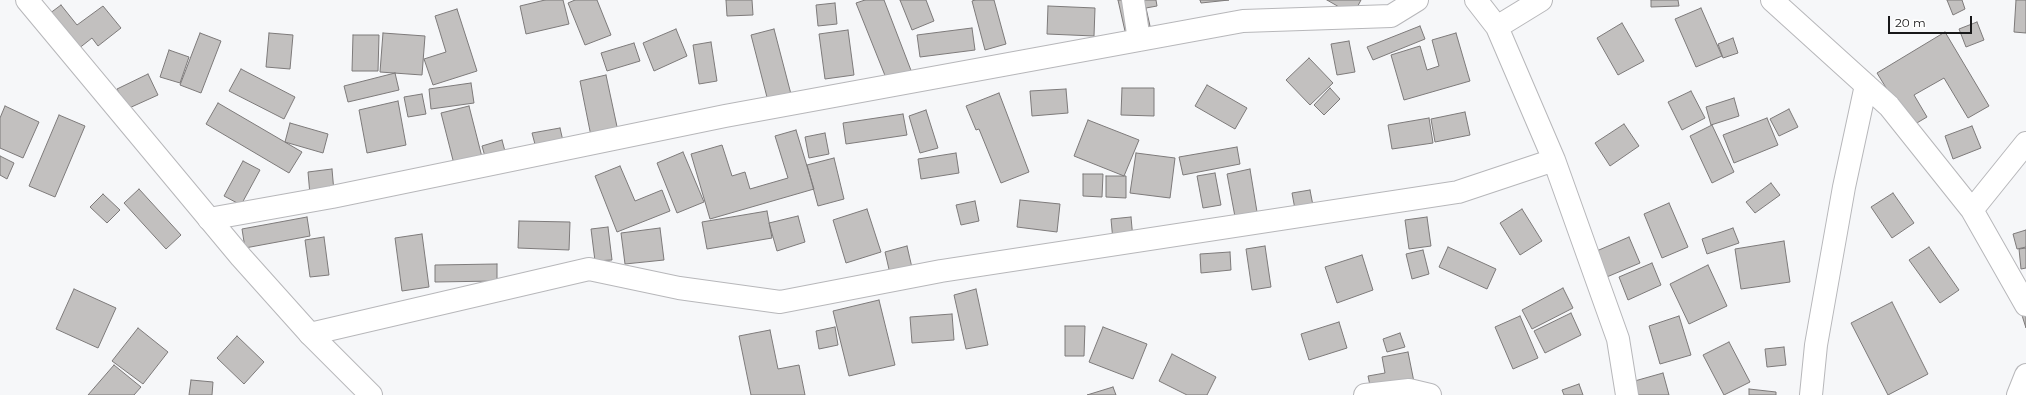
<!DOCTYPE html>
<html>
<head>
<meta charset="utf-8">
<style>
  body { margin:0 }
  #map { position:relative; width:2026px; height:395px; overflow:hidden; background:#f6f7f9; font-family:Montserrat,sans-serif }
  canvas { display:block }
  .scale { position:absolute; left:1888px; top:16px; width:84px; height:18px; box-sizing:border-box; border:2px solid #181819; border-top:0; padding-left:5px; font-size:12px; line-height:14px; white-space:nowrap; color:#181819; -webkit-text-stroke:3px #fff; paint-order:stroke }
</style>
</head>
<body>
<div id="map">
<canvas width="2026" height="395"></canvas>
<div class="scale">20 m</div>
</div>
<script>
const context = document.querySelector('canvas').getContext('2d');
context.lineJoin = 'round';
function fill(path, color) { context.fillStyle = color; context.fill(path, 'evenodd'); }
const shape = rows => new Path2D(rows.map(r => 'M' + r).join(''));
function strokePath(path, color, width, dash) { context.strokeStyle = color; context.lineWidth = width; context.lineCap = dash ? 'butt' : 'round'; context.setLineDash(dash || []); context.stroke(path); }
const building = shape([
  [545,0,563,0,569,24,526,34,520,6,545,0],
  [575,0,597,0,611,35,585,45,568,3,575,0],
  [726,0,752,0,753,15,727,16,726,0],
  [865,0,884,0,912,73,888,83,856,3,865,0],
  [900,0,926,0,934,21,912,30,900,0],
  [975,0,994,0,1006,44,985,50,972,1,975,0],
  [1118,0,1156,0,1157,6,1146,8,1152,35,1127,40,1118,0],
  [1200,0,1229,0,1201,3,1200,0],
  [1327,0,1361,0,1353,15,1327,0],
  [1651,0,1678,0,1679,6,1651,7,1651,0],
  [1947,0,1962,0,1965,9,1953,15,1947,0],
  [2016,0,2026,0,2026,33,2014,32,2016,0],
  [835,3,837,24,818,26,816,5,835,3],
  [61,5,77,25,103,6,121,28,98,46,92,38,73,53,45,17,61,5],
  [1048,6,1095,8,1094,36,1047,34,1048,6],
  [1701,8,1722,56,1696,67,1675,19,1701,8],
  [457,9,477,71,433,85,424,59,446,52,435,16,457,9],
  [1977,22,1984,40,1966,47,1959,29,1977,22],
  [1622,23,1644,61,1618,75,1597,38,1622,23],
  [1420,26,1425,39,1373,60,1367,47,1420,26],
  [972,28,975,50,920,57,917,35,972,28],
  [676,29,687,56,654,71,643,43,676,29],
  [774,29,792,98,769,105,751,35,774,29],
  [848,30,854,75,825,79,819,34,848,30],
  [1945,32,1989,106,1968,118,1944,78,1914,95,1927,117,1910,127,1877,73,1945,32],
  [200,33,221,41,201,93,180,85,200,33],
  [269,33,293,35,290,69,266,67,269,33],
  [383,33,425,36,422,75,380,72,383,33],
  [1456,33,1470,81,1404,100,1391,55,1420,46,1427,70,1439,66,1432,40,1456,33],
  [353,35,379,35,378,71,352,71,353,35],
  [1733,38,1738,53,1723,58,1718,44,1733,38],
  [1349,41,1355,72,1337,75,1331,44,1349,41],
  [711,42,717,81,699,84,693,45,711,42],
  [634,43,640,61,607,71,601,53,634,43],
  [169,50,189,57,180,83,160,77,169,50],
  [1309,58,1333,83,1310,105,1286,80,1309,58],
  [241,69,295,97,284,119,229,91,241,69],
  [395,73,399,90,348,102,344,86,395,73],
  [148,74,158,95,127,109,117,89,148,74],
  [606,75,619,136,592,141,580,81,606,75],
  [471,83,474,103,431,109,429,89,471,83],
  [1207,85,1247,108,1235,129,1195,106,1207,85],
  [1122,88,1154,88,1154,116,1121,115,1122,88],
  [1330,88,1340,99,1324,115,1314,105,1330,88],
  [1066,89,1068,113,1032,116,1030,91,1066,89],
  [1691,91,1705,118,1682,130,1668,102,1691,91],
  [999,93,1029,172,1001,183,979,129,976,130,966,106,999,93],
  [422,94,426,114,408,117,404,97,422,94],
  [1734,98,1739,116,1711,125,1706,107,1734,98],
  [398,101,406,145,367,153,359,110,398,101],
  [218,103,302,152,289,173,206,124,218,103],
  [5,106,39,122,23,158,0,148,0,118,5,106],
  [469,106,483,161,455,168,441,113,469,106],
  [1789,109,1798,127,1779,136,1770,119,1789,109],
  [926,110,938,148,920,153,909,116,926,110],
  [1465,112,1470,135,1435,142,1431,119,1465,112],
  [903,114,907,135,846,144,843,123,903,114],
  [59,115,85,126,55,197,29,186,59,115],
  [1429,118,1433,143,1392,149,1388,125,1429,118],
  [1767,118,1778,145,1734,163,1723,135,1767,118],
  [1088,120,1139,140,1124,176,1074,156,1088,120],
  [290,123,328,134,323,153,285,142,290,123],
  [1624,124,1639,146,1610,166,1595,143,1624,124],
  [1712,125,1734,172,1712,183,1690,136,1712,125],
  [1972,126,1981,148,1953,159,1945,136,1972,126],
  [560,128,563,141,536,148,532,133,560,128],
  [796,130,814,189,710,219,691,154,722,145,732,176,745,172,750,189,788,178,775,136,796,130],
  [825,133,829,154,809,158,805,137,825,133],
  [502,140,506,155,486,160,482,146,502,140],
  [1237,147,1240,164,1183,175,1179,157,1237,147],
  [683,152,704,202,677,213,657,163,683,152],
  [956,153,959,173,921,179,918,159,956,153],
  [1136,153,1175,158,1170,198,1130,193,1136,153],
  [0,156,14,163,7,179,0,175,0,156],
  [834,158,844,199,818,206,807,165,834,158],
  [243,161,260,170,241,205,224,196,243,161],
  [620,166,635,201,662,190,670,211,617,232,595,176,620,166],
  [332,169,334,192,310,195,308,172,332,169],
  [1250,169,1258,218,1236,222,1227,174,1250,169],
  [1215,173,1221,205,1203,208,1197,176,1215,173],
  [1083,174,1103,174,1102,197,1083,196,1083,174],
  [1106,176,1126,176,1126,198,1106,197,1106,176],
  [1771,183,1780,195,1755,213,1746,202,1771,183],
  [139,189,181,235,166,249,124,203,139,189],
  [1310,190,1315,216,1297,220,1292,193,1310,190],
  [1893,193,1914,223,1892,238,1871,207,1893,193],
  [103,194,120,210,107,223,90,207,103,194],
  [1020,200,1060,204,1057,232,1017,227,1020,200],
  [975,201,979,221,961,225,956,205,975,201],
  [1669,203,1688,247,1662,258,1644,214,1669,203],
  [867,209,881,252,846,263,833,220,867,209],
  [1522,209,1542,241,1520,255,1500,223,1522,209],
  [767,211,772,238,707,249,702,222,767,211],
  [798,216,805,242,777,251,769,223,798,216],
  [307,217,310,236,245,248,242,229,307,217],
  [1131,217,1133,239,1113,241,1111,219,1131,217],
  [1427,217,1431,246,1409,249,1405,220,1427,217],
  [519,221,570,222,569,250,518,248,519,221],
  [608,227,612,260,595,261,591,229,608,227],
  [660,228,664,260,625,264,621,233,660,228],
  [1733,228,1739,243,1707,254,1702,239,1733,228],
  [2026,230,2026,247,2017,249,2013,234,2026,230],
  [422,234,429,287,402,291,395,238,422,234],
  [324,237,329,275,310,277,305,240,324,237],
  [1629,237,1640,263,1602,279,1592,253,1629,237],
  [1784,241,1790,282,1741,289,1735,249,1784,241],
  [907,246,913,272,891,278,885,252,907,246],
  [1265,246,1271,287,1252,290,1246,249,1265,246],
  [1448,247,1496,269,1487,289,1439,267,1448,247],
  [1929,247,1959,290,1940,303,1909,260,1929,247],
  [2026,248,2026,268,2021,269,2019,249,2026,248],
  [1423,250,1429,274,1412,279,1406,254,1423,250],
  [1230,252,1231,270,1201,273,1200,254,1230,252],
  [1362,255,1373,290,1337,303,1325,267,1362,255],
  [1652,263,1661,285,1628,300,1619,277,1652,263],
  [497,264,497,281,435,282,435,265,497,264],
  [1708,265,1727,306,1689,324,1670,284,1708,265],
  [1563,288,1573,308,1532,329,1522,310,1563,288],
  [74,289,116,308,98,348,56,329,74,289],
  [976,289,988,345,966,349,954,295,976,289],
  [879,300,895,365,849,376,833,311,879,300],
  [1892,302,1928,374,1888,395,1851,323,1892,302],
  [2026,307,2026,328,2020,309,2026,307],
  [1571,313,1581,335,1545,353,1534,331,1571,313],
  [952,314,954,340,912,343,910,317,952,314],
  [1520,316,1538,358,1513,369,1495,327,1520,316],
  [1679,316,1691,355,1660,364,1649,326,1679,316],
  [1339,322,1347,348,1309,360,1301,334,1339,322],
  [1065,326,1085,326,1084,356,1065,356,1065,326],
  [835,327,838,345,819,349,816,331,835,327],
  [1103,327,1147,344,1133,379,1089,362,1103,327],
  [138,328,168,352,143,384,112,361,138,328],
  [770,330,778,369,799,365,805,395,751,395,739,336,770,330],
  [1400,333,1405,347,1387,352,1383,339,1400,333],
  [237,336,264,362,244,384,217,358,237,336],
  [1729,342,1750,382,1724,395,1703,355,1729,342],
  [1784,347,1786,365,1767,367,1765,349,1784,347],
  [1408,352,1416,392,1372,395,1368,376,1385,373,1382,357,1408,352],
  [1172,354,1216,377,1207,395,1187,395,1159,381,1172,354],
  [114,365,141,387,134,395,88,395,114,365],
  [1663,373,1669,395,1627,395,1624,384,1663,373],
  [191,380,213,382,212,395,189,395,191,380],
  [1579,384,1583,395,1564,395,1562,390,1579,384],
  [1113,387,1116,395,1087,395,1113,387],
  [1749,389,1776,392,1776,395,1749,395,1749,389]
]);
fill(building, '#c2c0bf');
strokePath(building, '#7d7a7a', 1);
const street = shape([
  [1133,0,1139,40],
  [1476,0,1497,27,1554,160,1618,339,1627,395],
  [1772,0,1889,106,1972,210,2026,305],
  [1497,27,1541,0],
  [1972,210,2026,143],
  [209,219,332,197,725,116,1243,21,1391,16,1417,0],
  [310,334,589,269,679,288,780,302,941,271,1458,192,1554,160],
  [1365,395,1409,390,1430,395],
  [1811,395,1816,345,1844,187,1866,85],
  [2018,395,2026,375]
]);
const secondary = shape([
  [27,0,241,257,310,334,371,395]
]);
strokePath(street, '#b7b7ba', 24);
strokePath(secondary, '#b7b7ba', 24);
strokePath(street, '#fff', 22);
strokePath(secondary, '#fff', 22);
</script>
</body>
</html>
